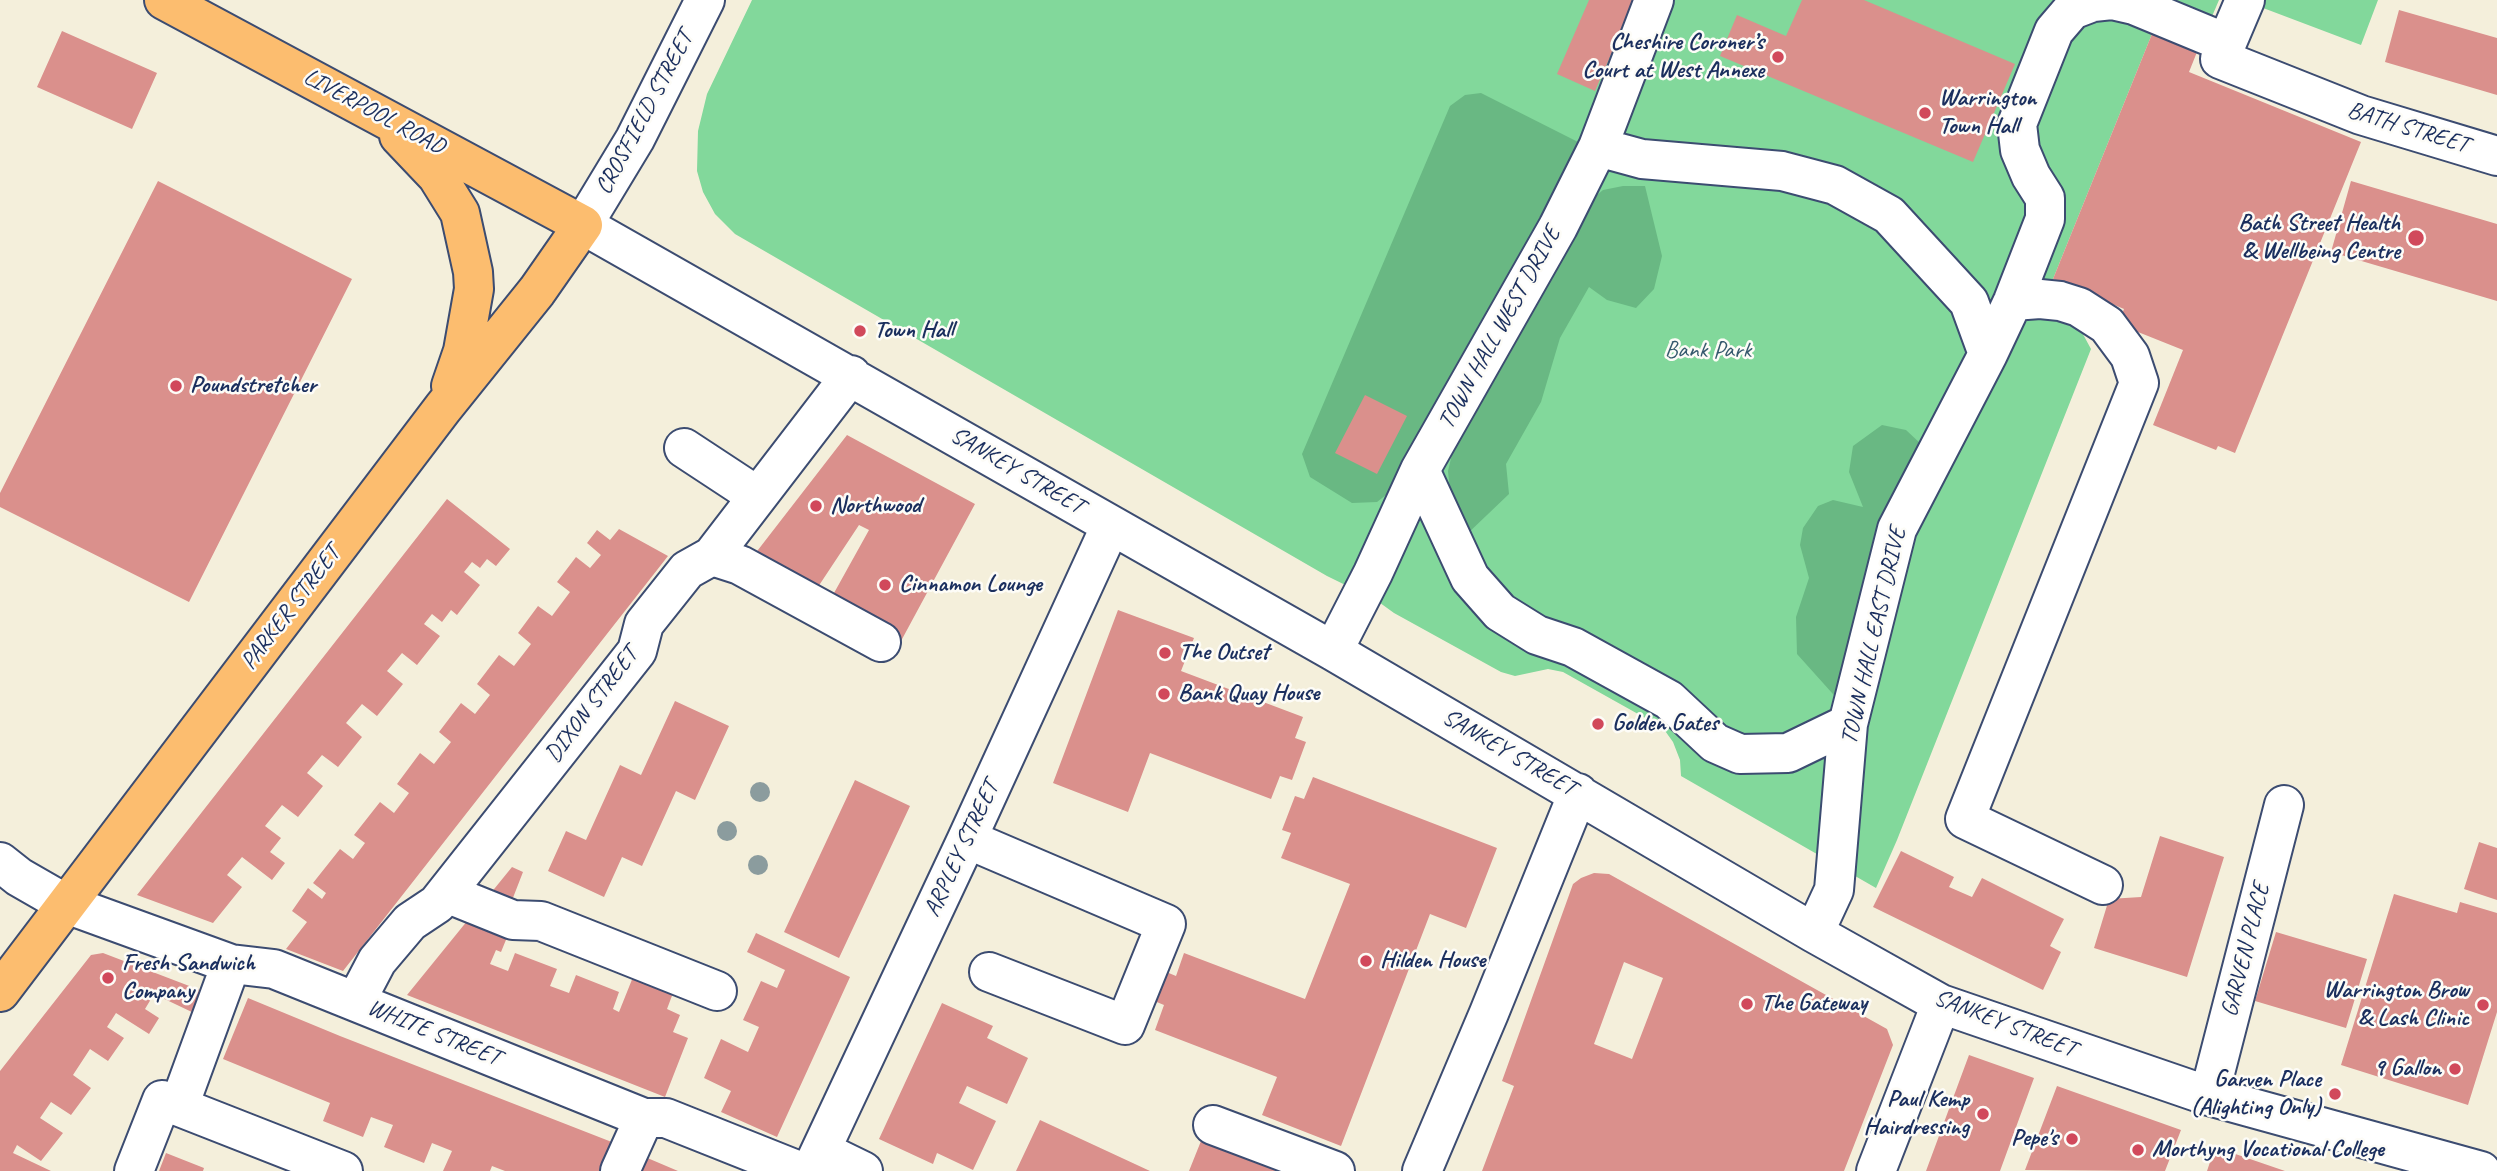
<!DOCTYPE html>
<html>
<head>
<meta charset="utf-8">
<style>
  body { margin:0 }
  canvas { display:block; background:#f4efdb }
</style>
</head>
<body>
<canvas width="2497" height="1171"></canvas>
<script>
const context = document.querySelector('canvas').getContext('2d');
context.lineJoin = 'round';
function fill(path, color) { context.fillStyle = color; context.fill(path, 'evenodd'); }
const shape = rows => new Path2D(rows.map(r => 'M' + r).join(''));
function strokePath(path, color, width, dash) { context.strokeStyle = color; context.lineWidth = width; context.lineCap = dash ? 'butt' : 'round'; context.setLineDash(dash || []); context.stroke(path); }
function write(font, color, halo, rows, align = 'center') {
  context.font = font + ' Caveat,sans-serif'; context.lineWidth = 5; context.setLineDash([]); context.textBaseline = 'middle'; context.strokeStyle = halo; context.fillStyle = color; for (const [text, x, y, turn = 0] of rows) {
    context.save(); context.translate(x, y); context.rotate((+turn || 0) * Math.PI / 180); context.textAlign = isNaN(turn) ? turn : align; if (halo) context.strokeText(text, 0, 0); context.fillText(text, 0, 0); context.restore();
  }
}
fill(shape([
  [752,0,2219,0,2199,47,2154,29,2053,279,2091,349,1897,840,1876,888,1681,776,1680,760,1673,742,1663,728,1563,672,1548,669,1515,676,1501,672,1394,613,1376,600,1327,576,735,234,715,214,703,192,697,171,698,131,707,94],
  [2242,0,2378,0,2361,45]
]), '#82d89b');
fill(shape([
  [1481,93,1582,144,1405,480,1377,502,1352,503,1310,477,1302,454,1450,106,1465,95],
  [1623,186,1645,186,1662,256,1654,289,1636,308,1607,300,1589,287,1560,338,1541,402,1506,464,1509,494,1465,536,1451,501,1448,471,1454,446,1586,204,1603,190],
  [1882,425,1906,430,1922,445,1841,703,1797,654,1796,617,1809,578,1800,545,1803,528,1818,506,1833,500,1863,507,1849,472,1853,446]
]), '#69b883');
fill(shape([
  [1589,0,1635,0,1595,91,1557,74],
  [1802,0,1864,0,2015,64,1973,162,1720,56,1737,15,1786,36],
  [2399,10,2497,38,2497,95,2385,62],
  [2154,29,2199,47,2189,72,2361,142,2235,453,2218,446,2216,450,2153,425,2183,350,2118,324,2124,309,2053,279],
  [62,31,157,73,132,129,37,87],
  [158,181,352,279,189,602,0,507,0,493],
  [2351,181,2497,224,2497,301,2331,252],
  [1365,395,1407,416,1377,474,1335,453],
  [847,435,975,504,901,641,829,602,869,530,859,525,814,593,751,559],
  [447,499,510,549,496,566,487,559,480,568,472,562,464,572,480,585,457,615,451,610,442,622,432,614,424,624,440,636,417,665,402,653,387,671,403,684,377,716,362,704,346,723,362,737,338,767,322,755,307,773,323,786,298,817,282,805,265,826,281,838,270,852,285,863,272,880,242,857,227,875,242,887,213,923,137,895],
  [619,529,668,556,343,971,286,949,307,922,292,911,308,888,322,899,326,893,313,883,340,849,353,859,365,843,354,835,380,802,394,813,409,793,397,784,420,753,434,764,451,742,439,732,461,703,475,714,490,695,477,684,499,655,514,666,531,644,518,633,538,606,552,616,570,592,557,582,576,557,590,568,601,555,587,543,597,530,610,540],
  [1118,610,1194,638,1181,671,1303,717,1295,738,1306,742,1292,780,1280,776,1271,799,1150,753,1128,812,1053,783],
  [675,701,729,726,695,800,676,791,642,866,622,857,604,897,548,871,566,831,586,840,620,765,641,775],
  [1313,777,1497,848,1466,928,1430,914,1341,1146,1262,1115,1277,1077,1155,1030,1164,1005,1147,998,1159,969,1176,976,1184,953,1305,999,1350,884,1281,858,1291,833,1282,830,1295,796,1304,799],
  [855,780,910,806,839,958,784,932],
  [2160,836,2224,857,2187,977,2094,948,2109,899,2141,897],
  [2479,842,2497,848,2497,900,2464,889],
  [1901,851,1954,877,1949,887,1972,897,1982,878,2064,919,2050,946,2061,952,2043,990,1873,907],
  [512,867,523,872,509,908,486,899],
  [1594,873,1609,874,1887,1029,1893,1045,1844,1171,1482,1171,1514,1086,1502,1081,1573,884,1581,878],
  [1624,962,1663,978,1632,1059,1594,1044],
  [2394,894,2457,913,2460,902,2497,913,2497,1012,2468,1105,2341,1065],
  [472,915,510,930,501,952,496,950,490,964,508,971,515,953,557,969,550,986,569,993,576,975,619,992,613,1009,619,1012,633,977,673,993,667,1009,680,1015,673,1032,688,1038,665,1097,407,995],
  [2276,932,2367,959,2346,1028,2255,1001],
  [756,933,850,977,777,1137,721,1112,731,1091,704,1078,721,1039,748,1052,759,1027,743,1020,761,981,777,988,785,970,747,952],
  [103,953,205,992,196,1014,154,994,145,1009,159,1018,149,1034,116,1013,107,1027,124,1038,108,1061,90,1049,73,1075,91,1088,71,1115,51,1102,40,1118,63,1133,41,1161,17,1145,13,1153,51,1171,0,1171,0,1071,91,955],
  [248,998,340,1036,622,1146,611,1171,505,1171,492,1166,490,1171,443,1171,452,1151,432,1143,424,1163,384,1147,393,1125,371,1117,363,1137,323,1121,330,1103,223,1059],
  [942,1003,993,1026,987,1038,1028,1058,1007,1104,967,1086,959,1103,996,1121,973,1170,937,1153,933,1164,879,1139],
  [1969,1055,2034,1078,2000,1171,1926,1171],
  [2057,1086,2181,1130,2165,1171,2025,1170],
  [1040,1120,1150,1171,1016,1171],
  [1203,1136,1290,1171,1189,1171],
  [2215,1147,2285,1171,2207,1171],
  [166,1153,204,1168,203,1171,159,1171],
  [638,1154,678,1171,631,1171]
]), '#da908c');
const minor = shape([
  [705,0,635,139,583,225,1333,651,1814,933,1941,1004,2209,1096,2481,1171],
  [2245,0,2220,59,2361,115,2497,156],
  [1598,147,1642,159,1782,171,1835,185,1889,215,1969,302,1988,354],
  [2013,301,2040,299,2060,301,2079,307,2107,325,2130,356,2139,383,1965,819,2103,885],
  [684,448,757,496],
  [1420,470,1470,578,1500,612,1537,635,1573,647,1669,700,1715,743,1740,754,1788,753,1848,724],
  [712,556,740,565,881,642],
  [1333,651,1373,573,1420,470,1558,227,1598,147,1654,0],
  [967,839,1166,924,1125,1025,989,972],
  [0,862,19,877,66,904,231,964,274,969,644,1118,666,1118,799,1171],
  [446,893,513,920,541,921,717,991],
  [1814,933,1834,890,1848,724,1897,529,1988,354,2013,301,2045,219,2045,198,2031,176,2020,150,2017,124,2054,31,2072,10,2093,2,2112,0,2134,5,2226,43],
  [356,1001,377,961,410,922,437,904,637,651,644,624,687,570,712,556,851,375],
  [2209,1096,2284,805],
  [179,1106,231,964],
  [1213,1125,1335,1171],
  [822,1151,863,1171],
  [134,1171,162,1100,343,1171],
  [620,1171,644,1118],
  [811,1171,967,839,1111,525],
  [1422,1171,1489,1013,1578,793],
  [1876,1171,1941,1004]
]);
const highway = shape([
  [399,136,437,176,460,213,473,272,474,289,463,351,451,386],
  [0,992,443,408,537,291,583,225,164,0]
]);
strokePath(minor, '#3c4c71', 42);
strokePath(highway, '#3c4c71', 42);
strokePath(minor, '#fff', 38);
strokePath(highway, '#fcbd6f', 38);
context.fillStyle = '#8b9c9e';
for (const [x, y] of [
  [760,792],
  [727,831],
  [758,865]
]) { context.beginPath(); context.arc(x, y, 10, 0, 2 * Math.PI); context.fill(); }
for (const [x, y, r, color] of [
  [1778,57,7,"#d1495b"],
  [1925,113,7,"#d1495b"],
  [2416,238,9,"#d1495b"],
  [860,331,7,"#d1495b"],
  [176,386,7,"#d1495b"],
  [816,506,7,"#d1495b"],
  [885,585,7,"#d1495b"],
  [1165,653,7,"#d1495b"],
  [1164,694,7,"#d1495b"],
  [1598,724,7,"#d1495b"],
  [1366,961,7,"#d1495b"],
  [108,978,7,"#d1495b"],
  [1747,1004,7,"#d1495b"],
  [2483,1005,7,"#d1495b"],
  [2455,1069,7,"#d1495b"],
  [2335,1094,7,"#d1495b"],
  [1983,1114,7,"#d1495b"],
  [2072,1139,7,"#d1495b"],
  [2138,1150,7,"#d1495b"]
]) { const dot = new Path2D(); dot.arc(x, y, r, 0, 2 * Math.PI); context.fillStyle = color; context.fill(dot); strokePath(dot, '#fdfcf7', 2.5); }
write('bold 24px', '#1b2f5e', '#fdfcf7', [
  ["Cheshire Coroner’s",1764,43,"right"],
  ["Court at West Annexe",1764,71,"right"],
  ["Warrington",1939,99],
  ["Town Hall",1939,127],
  ["Bath Street Health",2400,224,"right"],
  ["& Wellbeing Centre",2400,252,"right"],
  ["Town Hall",874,331],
  ["Poundstretcher",190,386],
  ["Northwood",830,506],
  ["Cinnamon Lounge",899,585],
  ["The Outset",1179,653],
  ["Bank Quay House",1178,694],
  ["Golden Gates",1612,724],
  ["Hilden House",1380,961],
  ["Fresh Sandwich",122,964],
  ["Company",122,992],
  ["Warrington Brow",2469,991,"right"],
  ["& Lash Clinic",2469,1019,"right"],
  ["The Gateway",1761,1004],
  ["9 Gallon",2441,1069,"right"],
  ["Garven Place",2321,1080,"right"],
  ["(Alighting Only)",2321,1108,"right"],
  ["Paul Kemp",1969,1100,"right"],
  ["Hairdressing",1969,1128,"right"],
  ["Pepe's",2058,1139,"right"],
  ["Morthyng Vocational College",2152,1150]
], 'left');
write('24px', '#1b2f5e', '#fdfcf7', [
  ["LIVERPOOL ROAD",374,112,28],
  ["CROSFIELD STREET",645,113,-62],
  ["BATH STREET",2408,128,17],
  ["TOWN HALL WEST DRIVE",1500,328,-61],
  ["SANKEY STREET",1017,471,30],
  ["PARKER STREET",291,608,-53],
  ["TOWN HALL EAST DRIVE",1874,636,-77],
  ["DIXON STREET",592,705,-53],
  ["SANKEY STREET",1509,753,30],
  ["ARPLEY STREET",962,849,-65],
  ["GARVEN PLACE",2246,950,-76],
  ["SANKEY STREET",2005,1024,21],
  ["WHITE STREET",434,1033,22]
]);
write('24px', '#35596d', '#fdfcf7', [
  ["Bank Park",1708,351]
]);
</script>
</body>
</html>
